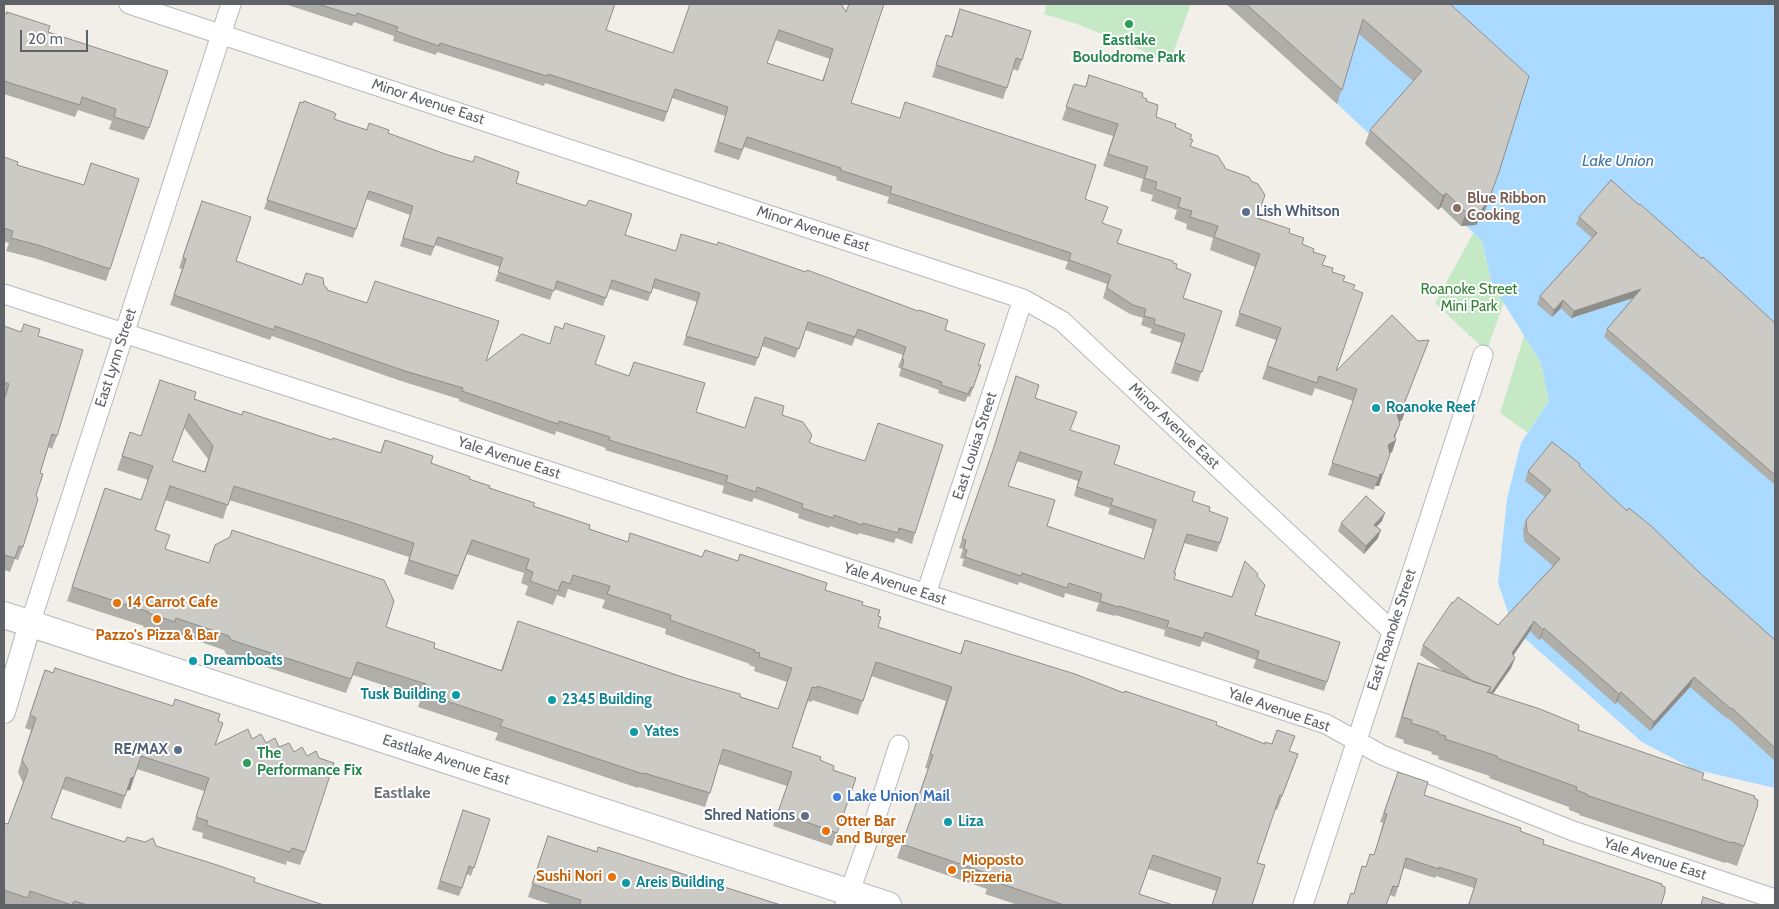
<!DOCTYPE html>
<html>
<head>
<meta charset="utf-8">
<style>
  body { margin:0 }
  #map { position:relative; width:1779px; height:909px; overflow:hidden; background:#f1efe8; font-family:Cabin,sans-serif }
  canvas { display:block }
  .frame { position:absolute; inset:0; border:5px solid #5f6368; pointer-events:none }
  .scale { position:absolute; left:20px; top:30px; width:68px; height:22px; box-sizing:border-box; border:2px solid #5f6368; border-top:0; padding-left:6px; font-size:15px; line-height:18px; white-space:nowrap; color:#5f6368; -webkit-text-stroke:4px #fff; paint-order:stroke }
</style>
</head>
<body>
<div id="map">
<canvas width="1779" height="909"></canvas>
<div class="frame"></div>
<div class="scale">20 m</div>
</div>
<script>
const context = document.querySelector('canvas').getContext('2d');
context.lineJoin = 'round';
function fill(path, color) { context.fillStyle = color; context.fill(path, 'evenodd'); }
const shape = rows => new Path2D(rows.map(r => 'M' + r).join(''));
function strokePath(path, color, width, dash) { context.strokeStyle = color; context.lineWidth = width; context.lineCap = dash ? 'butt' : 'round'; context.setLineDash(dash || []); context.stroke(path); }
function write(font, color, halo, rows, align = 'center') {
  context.font = font + ' Cabin,sans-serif'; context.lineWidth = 4; context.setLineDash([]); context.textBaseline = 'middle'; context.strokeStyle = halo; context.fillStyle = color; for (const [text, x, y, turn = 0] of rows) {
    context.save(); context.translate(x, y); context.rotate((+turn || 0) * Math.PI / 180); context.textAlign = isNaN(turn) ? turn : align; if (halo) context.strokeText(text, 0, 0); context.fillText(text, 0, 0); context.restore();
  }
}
fill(shape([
  [1047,4,1191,4,1169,64,1139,49,1077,24,1044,14],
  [1474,232,1482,241,1492,284,1504,302,1487,350,1484,349,1435,303],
  [1524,336,1541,363,1549,401,1528,433,1500,413]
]), '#c5e8c5');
fill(shape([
  [1232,4,1775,4,1775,788,1693,769,1642,742,1521,635,1510,618,1498,583,1507,499,1521,443,1549,401,1541,363,1492,284,1482,241]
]), '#aadaff');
const minor = shape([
  [129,4,1023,299,1062,321,1392,631],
  [4,294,1326,724,1382,755,1573,831,1775,899],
  [926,594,1023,299],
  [30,624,231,4],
  [845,905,873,826,899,745],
  [1303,905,1483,355]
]);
const tertiary = shape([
  [4,712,30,624]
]);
const secondary = shape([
  [4,615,888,905]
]);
strokePath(minor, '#b5b8bc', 21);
strokePath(tertiary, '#b5b8bc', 24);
strokePath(secondary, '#b6babf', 28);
strokePath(minor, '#fff', 19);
strokePath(tertiary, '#fff', 22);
strokePath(secondary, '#fff', 26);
fill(shape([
  [285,4,472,4,606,30,673,53,841,4,851,103,1085,199,1117,243,1173,263,1176,268,1183,298,1222,311,1198,382,1171,373,1181,343,1150,333,1152,329,1141,325,1143,318,1130,314,1103,298,1107,284,1065,269,1068,262,887,203,889,197,836,180,837,177,744,147,739,160,714,152,725,116,672,98,664,122,545,83,544,86,437,52,436,55,393,41,394,36,354,22,352,26],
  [775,40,830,59,822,81,767,63],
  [1226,4,1450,4,1484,213,1476,225,1461,226,1441,207,1438,210,1365,144,1370,130,1413,81,1359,34,1337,104],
  [960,9,1022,60,1018,71,1013,69,1003,99,932,77,946,35,951,37],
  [4,13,48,32,149,128,144,140,109,129,112,121,78,110,75,117,4,94],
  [1089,75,1142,97,1146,101,1156,117,1175,127,1190,139,1190,146,1257,218,1289,233,1302,244,1313,252,1322,265,1353,289,1336,371,1404,405,1406,408,1402,420,1400,422,1395,437,1396,440,1392,452,1389,453,1379,486,1375,486,1374,490,1328,475,1353,401,1315,388,1312,396,1262,379,1276,340,1235,326,1255,267,1210,250,1213,238,1186,229,1187,224,1174,219,1177,210,1151,201,1153,195,1140,191,1143,179,1103,166,1113,136,1062,120,1074,84,1085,87],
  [300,102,334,119,366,130,388,133,516,183,625,235,676,251,945,330,978,365,981,365,970,397,968,396,965,402,938,393,939,390,899,376,901,369,898,367,903,355,855,338,852,346,805,330,795,358,762,346,755,366,683,345,697,302,653,288,648,301,609,289,603,306,554,289,550,300,495,281,500,267,435,245,431,256,400,246,410,215,366,199,353,238,264,209],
  [4,157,17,165,84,185,91,163,110,269,106,281,34,258,6,251,9,243,4,242],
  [198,211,236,261,302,285,324,286,327,290,486,361,595,364,629,376,634,362,696,412,745,428,755,397,782,415,809,442,915,533,912,544,896,538,894,543,859,533,858,535,830,526,829,528,798,518,799,514,754,498,752,502,722,493,724,486,605,450,606,448,556,431,555,435,459,401,459,399,401,381,272,336,270,340,170,305,182,269,179,268],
  [1579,217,1702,259,1775,323,1775,485,1604,337,1607,329,1633,298,1571,318,1561,308,1552,317,1537,304,1540,296,1592,238,1576,224],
  [4,326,21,332,38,336,57,436,52,449,48,447,40,473,36,495,23,547,18,560,15,559,10,572,4,570],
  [1016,376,1035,398,1070,430,1114,464,1192,501,1209,511,1228,518,1217,552,1184,543,1174,573,1174,579,1232,597,1257,576,1255,615,1327,682,1324,691,1253,668,1256,660,1202,641,1200,647,1164,636,1165,630,1115,615,1115,616,1096,611,1099,603,1065,593,1064,598,1019,582,1018,585,962,566,964,559,960,558,963,549,959,548,990,459],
  [1017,461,1078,481,1074,496,1110,508,1108,514,1153,529,1144,559,1047,526,1008,486],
  [160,380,194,399,242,415,332,440,380,453,385,440,431,463,589,529,627,542,702,557,825,590,862,605,878,616,878,627,960,654,965,640,1124,693,1216,725,1265,744,1289,751,1298,754,1277,810,1275,809,1257,863,1252,905,1212,905,1216,891,1148,869,1139,894,1173,905,1018,905,985,894,987,889,897,858,928,769,925,768,946,701,871,676,858,715,812,700,812,702,808,701,792,747,820,761,833,770,856,778,832,846,773,826,787,786,719,764,705,807,639,787,638,788,495,740,498,733,418,707,421,698,353,675,346,693,226,654,224,650,172,632,170,636,143,627,144,626,67,601,105,488,141,500,148,480,117,470,130,432,141,436],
  [184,428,208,459,204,472,172,461],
  [165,500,223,519,229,500,342,535,409,557,404,574,453,590,467,554,524,573,521,583,528,586,525,595,553,605,557,595,565,598,568,589,605,600,602,608,666,629,665,634,750,664,749,665,755,667,754,671,787,682,778,709,518,621,501,670,434,648,386,627,215,545,209,563,165,549,155,530],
  [1579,467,1627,511,1702,575,1775,640,1775,761,1728,718,1727,719,1690,687,1650,731,1617,702,1615,704,1541,638,1539,640,1530,631,1513,656,1515,658,1511,668,1493,694,1578,730,1702,779,1744,846,1737,866,1726,862,1725,863,1579,815,1580,814,1569,810,1569,807,1489,778,1490,776,1438,759,1439,756,1431,754,1432,752,1403,743,1404,740,1395,737,1411,683,1418,663,1443,671,1420,655,1423,645,1498,625,1553,566,1524,541,1523,529,1526,520,1545,497,1525,481,1528,471],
  [1382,521,1376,527,1378,538,1364,554,1338,531,1341,523],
  [45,670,218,721,215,745,305,852,300,865,287,861,286,865,202,838,203,833,192,830,204,791,137,769,130,790,127,790,121,809,62,789,51,818,125,842,156,846,254,882,324,905,30,905,26,904,26,905,8,905,4,904,4,823,8,824,23,783,18,772,31,730,25,728],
  [1398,772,1424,795,1520,831,1543,844,1662,886,1661,905,1468,905,1474,888,1436,876,1435,878,1404,868,1395,897,1390,895,1354,894,1362,866,1365,867,1374,855,1383,823,1380,822],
  [460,818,490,819,471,876,467,874,459,896,437,889],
  [548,836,596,851,781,905,553,905,528,897]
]), '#afaea9');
fill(shape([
  [1446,193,1441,207,1438,210,1443,196],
  [1489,199,1484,213,1476,225,1461,226,1466,212],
  [1641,289,1639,296,1571,318,1574,311],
  [1563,300,1561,308,1552,317,1554,310],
  [1406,408,1402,420,1393,427,1397,414],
  [1400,424,1393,442,1396,440,1392,452,1383,457,1388,445,1394,436],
  [1380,474,1383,474,1379,486,1375,486],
  [1385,513,1382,521,1371,532,1374,525],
  [1381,530,1378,538,1364,554,1366,546],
  [1534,621,1530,631,1508,663,1512,653],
  [1544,628,1541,638,1539,640,1543,630],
  [1515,658,1511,668,1487,702,1491,693],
  [1694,677,1690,687,1650,731,1654,722],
  [1621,692,1617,702,1615,704,1619,694],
  [134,777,130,790,127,791,131,778]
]), '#8f8d8a');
const building = shape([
  [318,4,615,4,606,30,673,53,690,4,841,4,846,12,849,4,884,4,851,103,900,118,905,102,1096,165,1085,199,1108,207,1102,223,1122,230,1117,243,1173,261,1173,263,1177,264,1176,268,1191,274,1183,298,1222,311,1202,372,1175,363,1185,334,1154,324,1155,319,1144,316,1146,309,1133,305,1107,288,1111,275,1069,260,1071,253,890,193,892,187,840,170,841,168,747,137,742,150,718,142,728,107,675,89,667,112,548,74,547,76,440,43,439,46,396,31,398,27,357,13,356,16,318,4],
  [779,30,833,49,823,81,767,63,779,30],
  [1246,4,1450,4,1529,76,1499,172,1489,199,1481,211,1466,212,1446,193,1443,196,1370,130,1422,71,1363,19,1342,90,1246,4],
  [960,9,1031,31,1022,60,1016,58,1007,88,936,65,946,35,952,37,960,9],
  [7,12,50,26,48,32,168,71,149,128,114,117,116,109,82,97,80,105,4,81,4,13,7,14,7,12],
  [1089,75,1143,93,1142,97,1147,99,1146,101,1158,105,1156,117,1176,124,1175,127,1192,135,1190,139,1193,140,1190,146,1218,156,1226,169,1249,177,1251,181,1258,184,1265,195,1257,218,1290,229,1289,233,1304,238,1302,244,1314,249,1313,252,1326,256,1322,265,1333,268,1332,272,1345,276,1343,281,1355,285,1353,289,1363,293,1336,371,1392,315,1418,341,1429,340,1404,404,1406,408,1397,414,1400,424,1394,436,1396,440,1388,445,1390,454,1383,474,1380,474,1379,478,1332,463,1357,389,1319,376,1317,383,1267,366,1281,328,1239,313,1260,254,1214,237,1218,226,1190,217,1192,211,1178,207,1181,198,1155,189,1157,182,1144,178,1148,167,1108,154,1118,124,1066,107,1074,84,1086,87,1089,75],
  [304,101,333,112,336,114,334,119,367,130,369,123,389,130,388,133,448,155,473,162,475,156,519,172,516,183,586,206,589,200,632,214,625,235,676,251,681,234,717,245,718,242,806,272,807,270,918,311,919,310,948,320,945,330,985,344,978,365,981,365,973,388,971,387,968,394,941,385,942,382,902,368,904,360,902,359,906,347,858,329,855,337,808,322,799,349,765,337,758,358,686,336,700,293,655,279,651,293,612,280,606,298,557,281,554,291,498,272,503,258,438,237,434,247,403,238,413,206,369,191,356,229,267,200,300,102,303,103,304,101],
  [4,157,18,162,17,165,84,185,91,163,139,179,110,269,38,245,11,238,13,231,4,228,4,157],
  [1611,180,1639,205,1640,204,1702,259,1703,257,1775,323,1775,475,1607,329,1641,289,1574,311,1563,300,1554,310,1540,296,1597,233,1579,217,1611,180],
  [202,201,251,217,236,261,302,285,306,273,323,278,324,286,327,288,327,290,367,303,375,281,499,321,486,361,522,334,550,344,555,326,563,329,565,323,605,336,595,364,629,376,634,362,705,383,696,412,745,428,755,397,784,406,782,415,803,422,812,435,809,442,815,445,865,461,878,423,943,445,915,533,899,528,898,533,863,523,862,525,834,515,833,518,802,508,803,504,757,487,756,492,726,482,728,476,609,440,610,437,559,421,558,424,462,391,463,388,405,371,275,326,274,330,174,295,186,259,183,257,202,201],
  [24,324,40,329,38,336,83,350,57,436,52,434,40,473,43,474,36,495,38,499,23,547,19,546,15,558,4,555,4,400,9,384,4,382,4,326,21,332,24,324],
  [1016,376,1039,385,1035,398,1077,412,1070,430,1120,446,1114,464,1195,492,1192,501,1210,507,1209,511,1228,518,1220,543,1187,534,1174,573,1176,573,1174,579,1232,597,1245,561,1258,574,1257,576,1265,585,1255,615,1340,642,1327,682,1257,659,1259,651,1205,632,1203,638,1167,627,1169,621,1119,606,1118,607,1100,601,1102,594,1069,583,1067,588,1022,573,1021,576,965,557,967,550,964,549,966,540,962,539,993,450,1016,376],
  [1020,452,1082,472,1077,487,1113,499,1111,505,1156,520,1144,559,1047,526,1055,500,1008,486,1020,452],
  [160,380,196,392,194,399,242,415,243,411,332,440,333,438,381,453,385,440,433,456,431,463,470,477,469,479,490,486,489,488,535,503,533,506,590,525,589,529,628,542,630,533,702,557,705,550,738,561,740,554,827,583,825,590,863,602,862,605,880,610,878,616,881,617,878,627,961,654,965,640,1075,674,1124,693,1125,691,1217,722,1216,725,1265,744,1265,742,1272,744,1277,730,1295,736,1289,751,1298,754,1282,796,1280,795,1257,863,1265,865,1252,905,1212,905,1221,878,1153,855,1139,894,1173,905,1064,905,990,880,992,875,902,844,933,755,930,754,952,687,876,662,863,701,817,686,817,688,812,687,792,747,821,757,820,760,834,766,833,770,856,778,837,833,778,812,792,772,723,749,710,793,644,773,643,774,500,726,503,720,423,693,426,684,357,662,351,679,231,640,229,636,176,618,175,622,148,613,149,612,72,587,105,488,141,500,153,466,122,456,130,432,141,436,160,380],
  [189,414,213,446,205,472,172,461,189,414],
  [170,486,228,505,234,486,347,521,414,543,409,560,458,576,472,540,529,559,526,569,533,572,530,581,558,591,562,581,570,584,573,575,610,586,607,594,671,615,670,620,755,650,754,652,760,653,759,657,792,668,778,709,740,697,740,694,685,678,518,621,502,671,434,648,435,643,386,627,394,601,384,580,232,530,230,537,215,545,209,563,165,549,170,535,155,530,170,486],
  [1552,442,1580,464,1579,466,1627,511,1629,508,1651,526,1702,575,1775,640,1775,748,1732,708,1731,709,1694,677,1654,722,1621,692,1619,694,1544,628,1543,630,1534,621,1512,653,1515,658,1491,693,1489,692,1491,687,1474,682,1423,645,1452,602,1453,603,1458,597,1498,625,1560,559,1527,532,1526,520,1551,490,1528,471,1552,442],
  [1366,496,1385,513,1374,525,1381,530,1366,546,1341,523,1366,496],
  [1418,663,1491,687,1487,692,1540,709,1579,725,1578,730,1704,773,1702,779,1755,796,1754,798,1758,800,1757,804,1758,804,1744,846,1733,842,1732,843,1586,795,1587,794,1576,790,1577,787,1497,758,1497,756,1445,739,1446,736,1438,734,1439,732,1411,723,1412,720,1402,717,1418,663],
  [55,668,173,706,175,699,220,714,218,721,223,723,215,745,248,729,252,739,261,734,266,743,275,738,279,747,289,743,294,752,302,747,307,756,316,751,319,758,334,763,305,852,292,848,290,852,206,825,208,821,196,817,209,778,141,756,134,777,131,778,125,796,66,777,51,818,125,842,127,837,145,842,153,838,156,846,214,864,255,878,254,882,324,905,88,905,74,901,72,905,30,891,28,898,4,890,4,823,8,824,28,770,22,760,36,718,30,715,45,670,53,673,55,668],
  [1398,772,1428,782,1424,795,1521,828,1520,831,1544,840,1543,844,1662,884,1662,886,1665,887,1665,892,1661,905,1473,905,1469,904,1477,879,1439,867,1439,869,1406,858,1398,887,1393,886,1386,905,1347,905,1351,893,1354,894,1362,866,1366,867,1370,854,1374,855,1387,814,1384,813,1398,772],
  [463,810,490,819,474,868,469,866,462,888,440,881,463,810],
  [548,836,597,852,598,847,781,905,580,905,581,900,532,884,548,836],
  [1703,897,1727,905,1701,905,1703,897]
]);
fill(building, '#cccac5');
strokePath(building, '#8f8d8a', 1);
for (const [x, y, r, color] of [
  [1129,24,5,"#2e9e5b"],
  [1457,208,5,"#8d6e63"],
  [1246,212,5,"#5c6f8a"],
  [1376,408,5,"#0f9aa8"],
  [117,603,5,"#e8710a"],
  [157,619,5,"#e8710a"],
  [193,661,5,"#0f9aa8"],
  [456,695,5,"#0f9aa8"],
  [552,700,5,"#0f9aa8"],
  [634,732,5,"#0f9aa8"],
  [178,750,5,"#5c6f8a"],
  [247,763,5,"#2e9e5b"],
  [837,797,5,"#3f7fe0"],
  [805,816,5,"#5c6f8a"],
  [948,822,5,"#0f9aa8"],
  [826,831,5,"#e8710a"],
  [952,870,5,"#e8710a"],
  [612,877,5,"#e8710a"],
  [626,883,5,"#0f9aa8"]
]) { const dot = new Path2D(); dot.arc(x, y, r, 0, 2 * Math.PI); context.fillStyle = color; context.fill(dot); strokePath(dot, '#fff', 2); }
write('bold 15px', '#27864d', '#fff', [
  ["Eastlake",1129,41],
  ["Boulodrome Park",1129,58],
  ["The",257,754,"left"],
  ["Performance Fix",257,771,"left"]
]);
write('15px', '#5f6368', '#fff', [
  ["Minor Avenue East",428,102,18],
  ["Minor Avenue East",813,229,18],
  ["East Lynn Street",116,358,-72],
  ["Minor Avenue East",1174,426,43],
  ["East Louisa Street",975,446,-72],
  ["Yale Avenue East",509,458,18],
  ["Yale Avenue East",895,584,18],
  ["East Roanoke Street",1392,630,-72],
  ["Yale Avenue East",1279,710,19],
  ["Eastlake Avenue East",446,760,18],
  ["Yale Avenue East",1655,859,18]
]);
write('bold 15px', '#785e54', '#fff', [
  ["Blue Ribbon",1467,199],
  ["Cooking",1467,216]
], 'left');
write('bold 15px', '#4e5e75', '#fff', [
  ["Lish Whitson",1256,212,"left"],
  ["RE/MAX",168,750],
  ["Shred Nations",795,816]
], 'right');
write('15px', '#348238', '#fff', [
  ["Roanoke Street",1469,290],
  ["Mini Park",1469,307]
]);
write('bold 15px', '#0d838f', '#fff', [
  ["Roanoke Reef",1386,408],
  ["Dreamboats",203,661],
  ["Tusk Building",446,695,"right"],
  ["2345 Building",562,700],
  ["Yates",644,732],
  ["Liza",958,822],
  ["Areis Building",636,883]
], 'left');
write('bold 15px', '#c56008', '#fff', [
  ["14 Carrot Cafe",127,603],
  ["Pazzo's Pizza & Bar",157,636,"center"],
  ["Otter Bar",836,822],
  ["and Burger",836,839],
  ["Mioposto",962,861],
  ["Pizzeria",962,878],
  ["Sushi Nori",602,877,"right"]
], 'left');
write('bold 15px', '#366cbe', '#fff', [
  ["Lake Union Mail",847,797]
], 'left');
write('italic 16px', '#4174aa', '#fff', [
  ["Lake Union",1618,161]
]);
write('bold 16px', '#70757a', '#fff', [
  ["Eastlake",402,793]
]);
</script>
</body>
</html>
